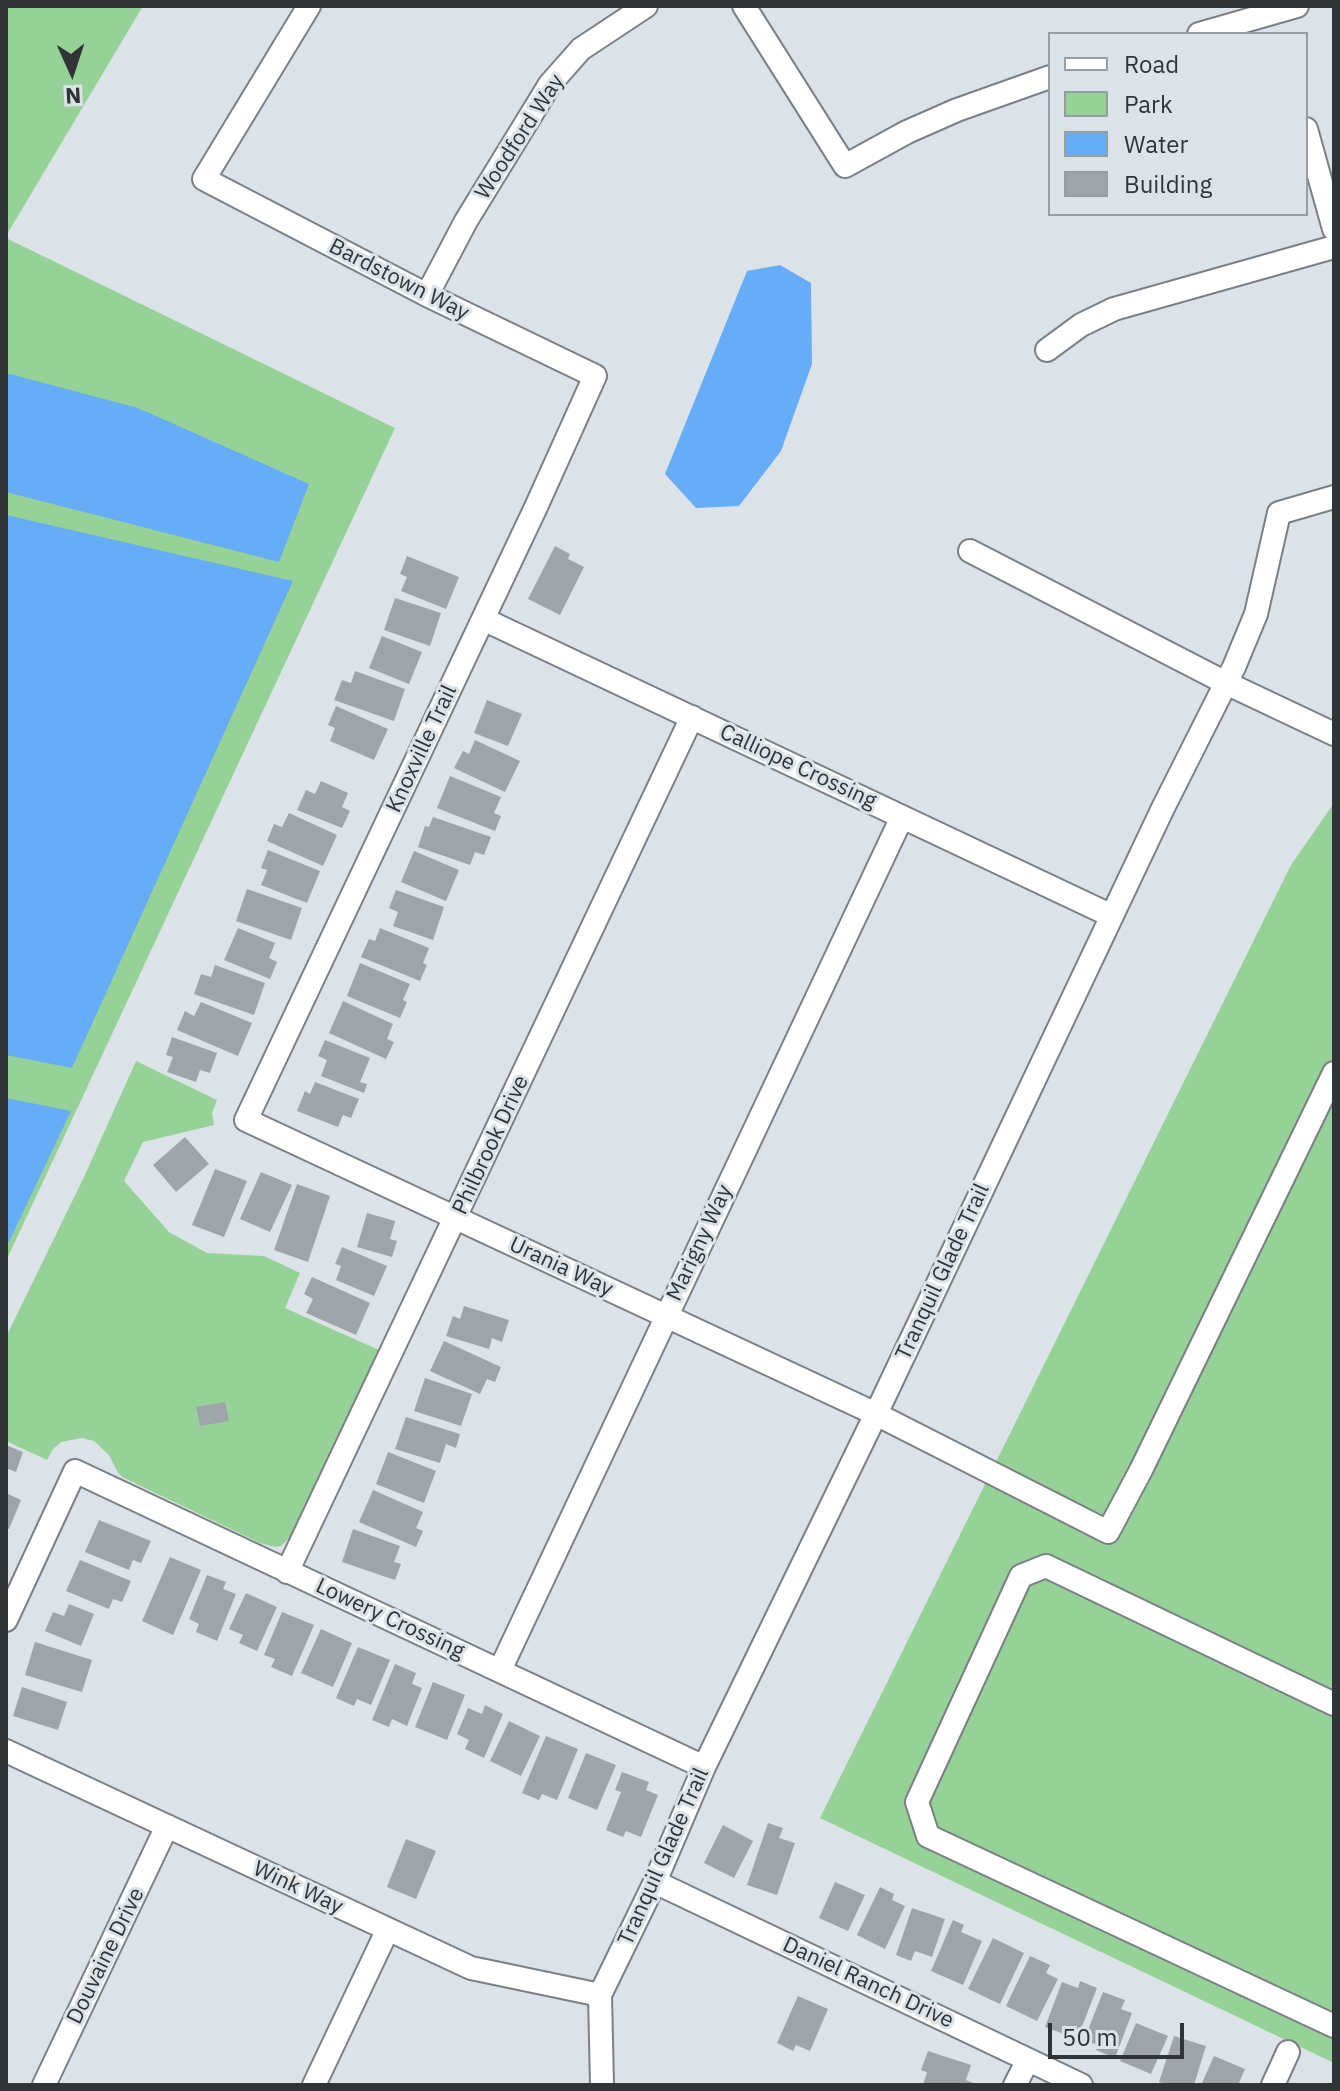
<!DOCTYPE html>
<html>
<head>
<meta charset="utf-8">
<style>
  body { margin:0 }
  #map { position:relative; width:1340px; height:2091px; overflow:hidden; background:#dce3e8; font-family:"IBM Plex Sans",sans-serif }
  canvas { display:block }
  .frame { position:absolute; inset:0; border:8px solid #313436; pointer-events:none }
  .legend { position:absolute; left:1048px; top:32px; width:260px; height:184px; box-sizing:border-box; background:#dce3e8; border:2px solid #989da1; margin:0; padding:10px 14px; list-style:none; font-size:24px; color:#313436 }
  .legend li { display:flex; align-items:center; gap:16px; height:40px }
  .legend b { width:40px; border:2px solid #989da1 }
  .north { position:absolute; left:32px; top:32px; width:80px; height:80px; -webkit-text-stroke:6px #dce3e8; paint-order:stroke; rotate:177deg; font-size:22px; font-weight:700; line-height:32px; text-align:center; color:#313436 }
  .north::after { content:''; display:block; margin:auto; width:28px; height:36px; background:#313436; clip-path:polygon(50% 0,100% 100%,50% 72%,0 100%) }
  .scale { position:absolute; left:1048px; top:2023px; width:136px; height:36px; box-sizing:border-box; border:4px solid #313436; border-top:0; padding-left:10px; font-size:24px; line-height:28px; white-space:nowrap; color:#313436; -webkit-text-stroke:6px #dce3e8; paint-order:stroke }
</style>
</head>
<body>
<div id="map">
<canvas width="1340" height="2091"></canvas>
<div class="frame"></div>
<ul class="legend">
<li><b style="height:10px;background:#fff"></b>Road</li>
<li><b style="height:22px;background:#96d297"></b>Park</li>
<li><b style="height:22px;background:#66acf6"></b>Water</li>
<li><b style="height:22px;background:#9ea4a9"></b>Building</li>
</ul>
<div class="north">N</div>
<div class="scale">50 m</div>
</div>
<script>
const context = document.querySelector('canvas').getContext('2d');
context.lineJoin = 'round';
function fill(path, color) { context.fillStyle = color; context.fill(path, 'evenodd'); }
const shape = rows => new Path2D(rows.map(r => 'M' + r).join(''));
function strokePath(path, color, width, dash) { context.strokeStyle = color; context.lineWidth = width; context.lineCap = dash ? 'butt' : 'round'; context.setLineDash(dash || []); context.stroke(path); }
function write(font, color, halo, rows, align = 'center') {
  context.font = font + ' "IBM Plex Sans",sans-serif'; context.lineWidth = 6; context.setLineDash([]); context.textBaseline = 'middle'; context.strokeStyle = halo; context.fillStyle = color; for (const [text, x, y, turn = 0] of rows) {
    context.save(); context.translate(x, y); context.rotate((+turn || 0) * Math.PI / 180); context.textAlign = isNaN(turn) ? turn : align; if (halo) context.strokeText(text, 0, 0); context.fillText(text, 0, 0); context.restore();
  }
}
fill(shape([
  [6,6,143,6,6,236],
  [6,238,395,428,6,1261],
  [1334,803,1334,2063,820,1818,1291,865],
  [136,1061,217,1100,212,1113,214,1125,143,1142,124,1181,169,1232,207,1253,264,1256,300,1273,285,1308,379,1350,292,1535,281,1546,275,1547,260,1543,122,1477,117,1471,109,1455,94,1441,82,1438,61,1442,53,1449,47,1460,6,1441,6,1337,84,1177]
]), '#96d297');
fill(shape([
  [780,265,811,283,812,364,781,451,739,506,696,508,665,474,747,271],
  [6,373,138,408,309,484,279,562,6,492],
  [6,515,293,581,72,1068,6,1055],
  [6,1098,71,1111,6,1248]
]), '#66acf6');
fill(shape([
  [555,546,570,554,568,559,584,567,560,615,528,599],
  [407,556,459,577,446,609,401,591,407,577,400,574],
  [395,598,441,613,430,646,384,630],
  [382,636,422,652,409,684,369,668],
  [355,671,405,689,394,721,334,700,342,680,351,683],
  [487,700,522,714,508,746,474,733],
  [336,706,388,729,374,760,330,741,335,728,328,725],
  [475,740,520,761,505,792,454,768,463,751,469,754],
  [450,776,501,797,494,813,501,816,495,831,437,808],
  [321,781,348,793,342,807,350,811,342,828,297,810,306,790,315,794],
  [289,813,337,835,323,866,267,841,274,824,282,827],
  [433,817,491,837,484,855,475,852,470,865,418,847,425,826,429,827],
  [268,850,320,871,307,903,261,885,267,870,261,868],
  [414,851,459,870,446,901,401,882],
  [247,889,302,908,291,940,236,921],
  [396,890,444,907,433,940,393,926,398,912,389,908],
  [238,928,275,943,269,958,277,962,270,979,224,960],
  [380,928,429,948,423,963,427,965,420,981,361,957,369,939,375,941],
  [360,963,410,984,403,1000,407,1002,400,1018,347,996],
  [215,965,265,983,254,1015,194,994,201,974,211,977],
  [343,1001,393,1024,387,1039,394,1042,386,1059,329,1033],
  [201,1002,252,1023,238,1056,177,1030,185,1011,194,1016],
  [172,1037,217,1053,210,1073,200,1070,196,1082,167,1072,173,1057,166,1055],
  [325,1040,370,1058,360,1082,367,1084,364,1093,321,1076,327,1060,318,1056],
  [315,1082,359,1099,351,1118,343,1115,338,1127,297,1111,305,1091,310,1094],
  [185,1137,209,1164,176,1192,153,1165],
  [215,1169,247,1181,224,1237,192,1225],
  [261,1172,292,1185,270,1232,240,1219],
  [297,1184,330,1196,308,1262,274,1250],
  [367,1213,395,1221,390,1239,397,1241,392,1257,357,1247],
  [342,1247,387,1266,374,1296,336,1280,341,1266,335,1264],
  [312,1277,370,1303,356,1335,306,1313,313,1299,304,1294],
  [464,1306,509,1320,502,1342,492,1338,489,1349,446,1336,453,1316,460,1319],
  [444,1341,501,1367,495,1382,487,1379,480,1394,430,1371],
  [425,1378,472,1394,461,1426,414,1411],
  [225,1402,229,1421,200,1426,196,1407],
  [406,1417,460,1434,456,1448,446,1444,440,1463,395,1449],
  [6,1445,23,1452,16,1472,6,1468],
  [388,1452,436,1471,424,1503,376,1484],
  [373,1490,423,1512,416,1528,423,1531,416,1547,359,1522],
  [6,1493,21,1500,9,1529,6,1528],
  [99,1520,151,1541,141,1563,133,1560,129,1570,85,1552],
  [353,1529,400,1546,394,1562,401,1564,395,1580,342,1562],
  [170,1557,201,1570,173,1635,142,1621],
  [80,1560,131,1581,122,1602,113,1599,109,1609,66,1591],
  [207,1575,226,1582,223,1589,236,1594,217,1641,196,1632,199,1624,189,1619],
  [246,1593,277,1607,257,1651,239,1643,243,1635,229,1629],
  [69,1604,94,1614,81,1646,45,1631,53,1612,64,1616],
  [282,1612,314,1625,292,1676,271,1667,275,1659,264,1655],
  [321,1629,352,1643,333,1687,301,1673],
  [35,1642,92,1660,82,1692,25,1675],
  [358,1647,390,1660,371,1705,357,1699,354,1706,336,1698],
  [395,1664,416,1673,412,1684,422,1688,407,1726,392,1719,389,1727,372,1720],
  [433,1682,465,1695,447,1740,415,1727],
  [22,1687,67,1702,58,1730,13,1716],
  [485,1705,503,1714,484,1758,465,1749,469,1740,457,1734,468,1708,482,1714],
  [509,1721,540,1736,521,1776,490,1761],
  [546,1736,578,1749,557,1800,542,1794,539,1800,522,1793],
  [586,1753,616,1765,597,1810,568,1798],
  [622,1772,649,1782,646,1790,658,1795,641,1837,626,1831,623,1837,606,1830,621,1792,615,1790],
  [768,1823,783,1828,779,1838,795,1843,777,1895,747,1885],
  [723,1825,753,1841,734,1878,704,1863],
  [406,1839,436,1851,416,1899,387,1887],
  [835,1882,865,1895,848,1931,819,1918],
  [880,1887,894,1894,892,1900,905,1906,885,1949,857,1935],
  [912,1908,945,1919,932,1957,915,1951,911,1961,896,1955],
  [953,1920,964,1925,961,1932,982,1941,963,1985,931,1971],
  [993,1938,1024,1953,1000,2004,968,1989],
  [1030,1956,1050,1965,1046,1973,1058,1979,1037,2021,1006,2006],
  [1080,1981,1097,1988,1077,2039,1045,2027,1062,1982,1078,1988],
  [1103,1992,1125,2000,1121,2009,1132,2013,1115,2058,1096,2050,1098,2045,1084,2040],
  [798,1996,828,2009,810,2051,796,2045,793,2051,777,2043],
  [1136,2023,1168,2036,1151,2074,1120,2061],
  [1174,2036,1206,2046,1194,2085,1170,2085,1159,2082],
  [928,2051,971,2065,966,2080,978,2085,923,2085,927,2072,921,2070],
  [1214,2056,1245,2069,1238,2085,1201,2085]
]), '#9ea4a9');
const minor = shape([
  [309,6,204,179,427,295,595,376,536,507,246,1120,876,1414,1108,1532,1141,1470,1334,1073],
  [744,6,845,166,907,132,957,110,1050,77],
  [1199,34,1297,6],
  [1306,129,1334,229],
  [427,295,466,221,550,84,581,49,646,6],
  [1047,350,1081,325,1114,309,1334,247],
  [970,551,1226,683,1334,734],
  [483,619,1112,916],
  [287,1572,692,717],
  [6,1620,75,1471,704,1767],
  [500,1670,902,817],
  [1334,1704,1046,1566,1021,1576,917,1802,928,1836,1334,2026],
  [6,1751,471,1968,600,1995],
  [655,1882,1081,2085],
  [44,2085,167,1826],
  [314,2085,387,1931],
  [602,2085,600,1995,655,1882,704,1767,876,1414,1163,808,1234,667,1256,614,1279,513,1334,497],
  [1015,2085,1028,2060],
  [1273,2085,1288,2052]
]);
strokePath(minor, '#7a8085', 26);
strokePath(minor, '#fff', 22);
write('22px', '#313436', '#dce3e8', [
  ["Woodford Way",520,137,-57],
  ["Bardstown Way",399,280,27],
  ["Knoxville Trail",422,749,-65],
  ["Calliope Crossing",798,767,25],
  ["Philbrook Drive",491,1145,-65],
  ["Marigny Way",700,1243,-65],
  ["Urania Way",561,1267,25],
  ["Tranquil Glade Trail",943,1272,-65],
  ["Lowery Crossing",390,1619,25],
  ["Tranquil Glade Trail",664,1857,-66],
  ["Wink Way",298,1888,25],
  ["Douvaine Drive",106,1956,-64],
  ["Daniel Ranch Drive",868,1983,25]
]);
</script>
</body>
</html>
